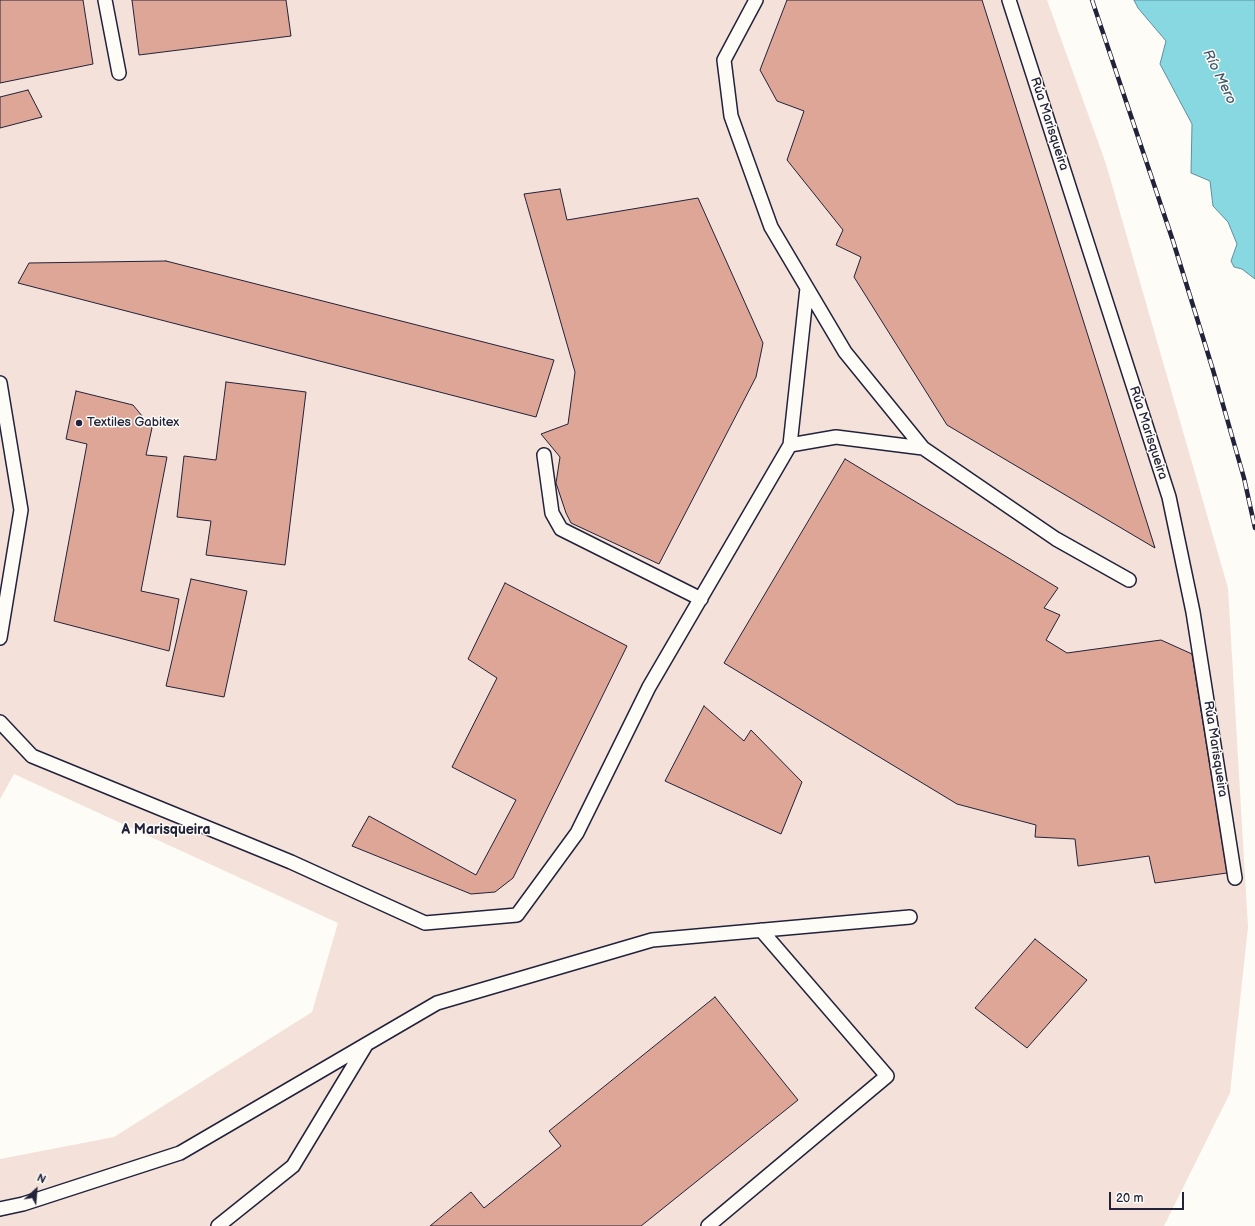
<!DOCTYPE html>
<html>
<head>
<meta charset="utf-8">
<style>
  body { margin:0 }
  #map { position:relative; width:1255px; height:1226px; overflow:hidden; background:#fdfcf7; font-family:"Balsamiq Sans",sans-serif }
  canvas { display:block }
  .north { position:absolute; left:16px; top:1170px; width:40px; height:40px; -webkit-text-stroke:3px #fdfcf7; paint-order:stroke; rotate:26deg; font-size:11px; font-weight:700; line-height:16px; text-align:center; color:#22223b }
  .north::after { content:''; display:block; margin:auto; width:14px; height:18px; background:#22223b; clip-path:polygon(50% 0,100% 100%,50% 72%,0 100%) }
  .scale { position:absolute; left:1109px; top:1192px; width:75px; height:18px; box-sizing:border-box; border:2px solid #22223b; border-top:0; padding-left:5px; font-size:12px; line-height:14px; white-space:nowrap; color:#22223b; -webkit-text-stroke:3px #fdfcf7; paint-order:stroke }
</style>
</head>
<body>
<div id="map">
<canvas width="1255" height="1226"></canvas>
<div class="north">N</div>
<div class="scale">20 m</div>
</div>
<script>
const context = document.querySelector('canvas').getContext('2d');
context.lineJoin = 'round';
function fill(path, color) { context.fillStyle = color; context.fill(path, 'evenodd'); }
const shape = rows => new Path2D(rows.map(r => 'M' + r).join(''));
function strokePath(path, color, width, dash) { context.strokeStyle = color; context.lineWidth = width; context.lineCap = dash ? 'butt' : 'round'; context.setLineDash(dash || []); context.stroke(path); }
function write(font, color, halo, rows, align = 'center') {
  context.font = font + ' "Balsamiq Sans",sans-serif'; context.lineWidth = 3; context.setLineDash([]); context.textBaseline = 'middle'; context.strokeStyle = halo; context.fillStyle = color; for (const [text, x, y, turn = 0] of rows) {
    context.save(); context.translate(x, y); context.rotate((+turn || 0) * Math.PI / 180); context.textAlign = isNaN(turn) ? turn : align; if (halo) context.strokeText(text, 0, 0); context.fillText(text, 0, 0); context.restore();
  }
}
fill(shape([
  [0,0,1047,0,1106,164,1228,588,1248,927,1230,1093,1164,1226,0,1226,0,1159,114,1137,312,1012,338,923,14,774,0,799]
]), '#f4e2da');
const water = shape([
  [1134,0,1255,0,1255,279,1242,269,1234,267,1231,261,1237,244,1228,222,1213,206,1210,181,1191,173,1192,124,1160,64,1166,41,1138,8,1134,0]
]);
fill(water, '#88d8e2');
strokePath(water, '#5f8f9f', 1);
const building = shape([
  [0,0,83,0,93,64,0,83,0,0],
  [132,0,286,0,291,36,139,55,132,0],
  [787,0,982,0,1155,548,947,425,854,277,861,257,836,245,843,230,787,160,804,111,777,101,760,70,787,0],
  [28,90,42,117,0,128,0,97,28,90],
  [560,189,567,220,698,198,763,343,756,377,659,564,571,523,566,513,556,483,560,457,541,434,568,424,575,372,524,194,560,189],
  [166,261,554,360,536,417,18,283,29,263,166,261],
  [226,382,306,392,285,565,206,555,211,521,177,517,184,456,216,460,226,382],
  [76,391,133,405,152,428,146,455,167,457,141,591,179,599,169,651,54,621,87,444,66,439,76,391],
  [845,459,1058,588,1044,608,1060,615,1046,640,1067,653,1161,640,1192,654,1227,873,1155,883,1149,856,1078,866,1075,839,1035,837,1036,825,957,804,724,663,845,459],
  [191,579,247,591,224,697,166,686,191,579],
  [505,583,627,646,513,878,495,892,471,894,352,846,369,816,476,875,516,800,452,767,497,678,468,659,505,583],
  [704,706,744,741,751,730,802,782,781,834,665,781,704,706],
  [1035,939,1087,980,1027,1048,975,1008,1035,939],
  [715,997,798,1100,641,1226,430,1226,471,1192,484,1208,561,1146,549,1131,715,997]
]);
fill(building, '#dea696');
strokePath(building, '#22223b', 1);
const service = shape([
  [105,0,119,73],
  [756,0,724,60,731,116,771,227,845,352,923,448,1056,539,1129,580],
  [1009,0,1169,497,1193,612,1235,878],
  [0,383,21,510,0,638],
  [790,445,836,437,923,448],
  [544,455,552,513,561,529,701,599],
  [0,722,32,756,291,862,425,923,517,915,577,833,649,687,790,445,807,288],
  [0,1209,23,1204,180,1153,437,1003,652,940,910,917],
  [218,1226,293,1166,366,1045],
  [708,1226,887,1076,761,930]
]);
strokePath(service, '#22223b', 16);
strokePath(service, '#fdfcf7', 13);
const rail = shape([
  [1092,0,1173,241,1213,370,1244,478,1255,528]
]);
strokePath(rail, '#22223b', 4.5);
strokePath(rail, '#fdfcf7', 3, [9]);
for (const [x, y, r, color] of [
  [79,423,4,"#22223b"]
]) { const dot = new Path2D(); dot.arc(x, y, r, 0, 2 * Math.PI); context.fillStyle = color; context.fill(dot); strokePath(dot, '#fdfcf7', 1.5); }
write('13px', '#22223b', '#fdfcf7', [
  ["Rúa Marisqueira",1049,124,72],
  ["Rúa Marisqueira",1148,433,72],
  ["Rúa Marisqueira",1215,749,81]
]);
write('13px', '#22223b', '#fdfcf7', [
  ["Textiles Gabitex",87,423]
], 'left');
write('italic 14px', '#41596d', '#fdfcf7', [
  ["Río Mero",1219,77,64]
]);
write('bold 14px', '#22223b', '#fdfcf7', [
  ["A Marisqueira",166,830]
]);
</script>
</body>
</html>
